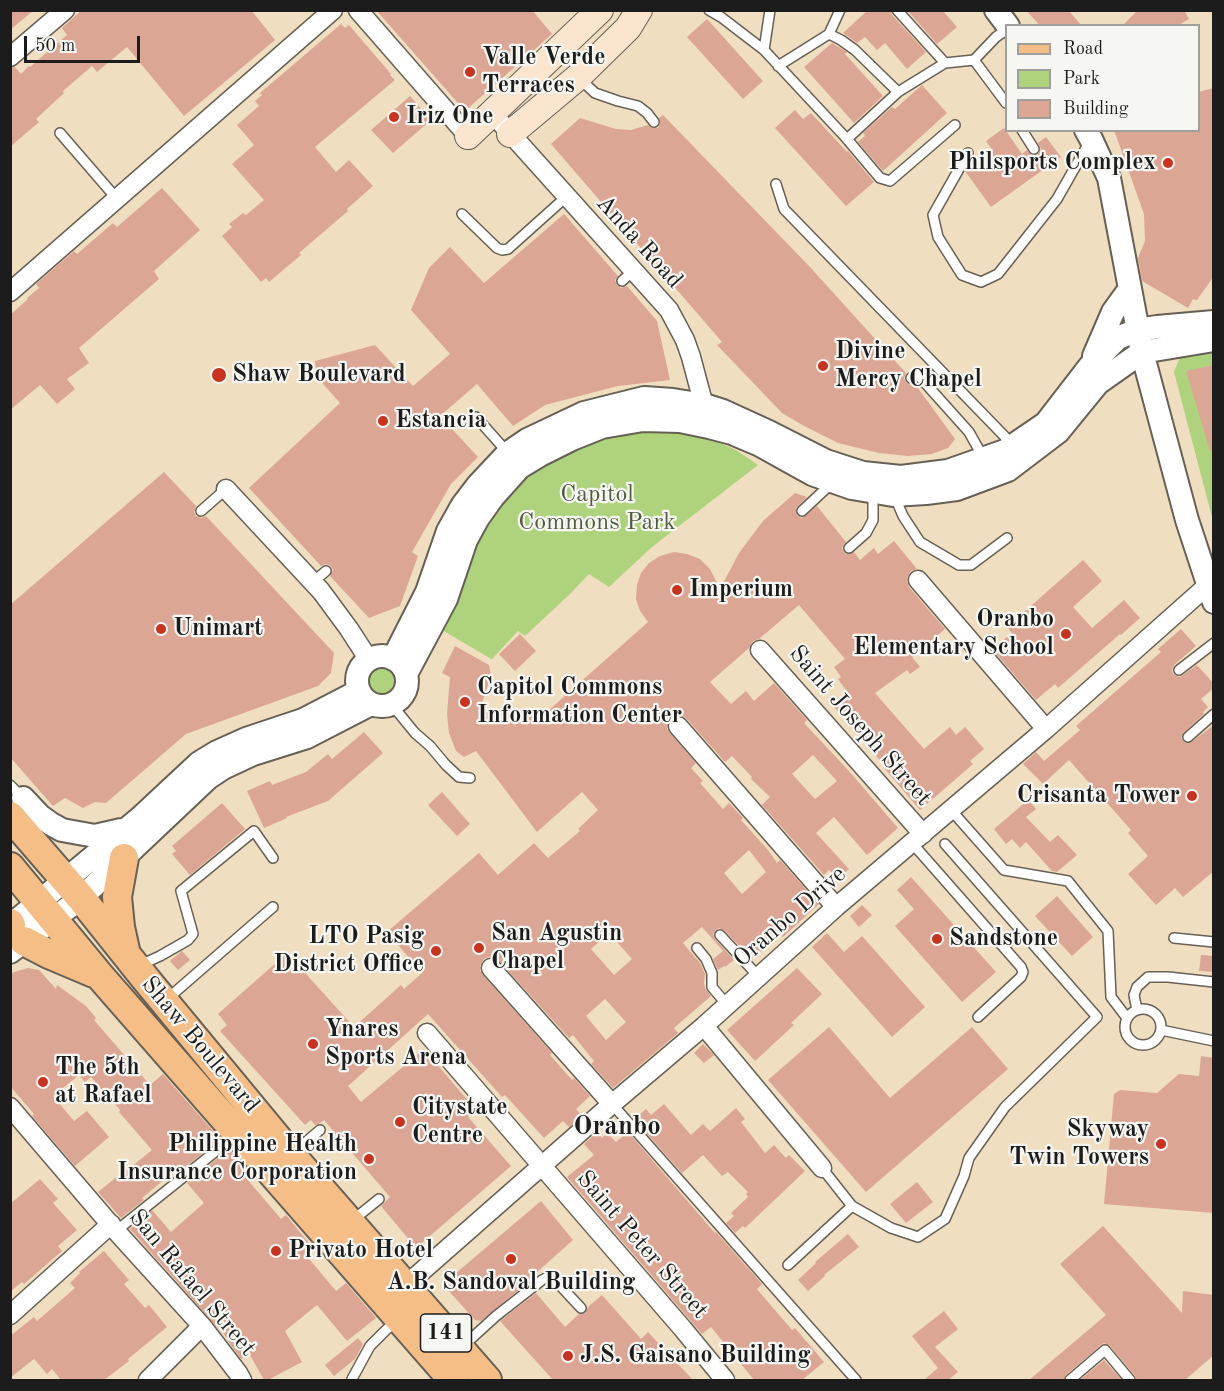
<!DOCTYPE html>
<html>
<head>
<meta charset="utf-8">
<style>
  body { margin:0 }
  #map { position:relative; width:1224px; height:1391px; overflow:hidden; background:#f0dec0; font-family:"Old Standard TT",serif }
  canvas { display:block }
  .frame { position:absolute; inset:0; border:12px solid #1c1c1c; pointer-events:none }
  .legend { position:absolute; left:1005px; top:24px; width:195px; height:108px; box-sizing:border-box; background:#f6f6f2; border:2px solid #9f9f9c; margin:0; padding:8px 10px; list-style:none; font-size:18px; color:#1c1c1c }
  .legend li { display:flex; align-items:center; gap:12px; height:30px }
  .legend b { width:30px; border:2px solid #9f9f9c }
  .scale { position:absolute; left:24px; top:36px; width:116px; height:27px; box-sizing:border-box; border:3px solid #1c1c1c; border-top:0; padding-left:8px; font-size:18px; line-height:21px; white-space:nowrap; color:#1c1c1c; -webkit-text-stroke:4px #f6f6f2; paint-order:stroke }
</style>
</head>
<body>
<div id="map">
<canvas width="1224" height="1391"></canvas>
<div class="frame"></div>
<ul class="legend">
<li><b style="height:8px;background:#f5be86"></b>Road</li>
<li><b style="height:16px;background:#afd37c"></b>Park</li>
<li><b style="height:16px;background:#dca695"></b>Building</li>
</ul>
<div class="scale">50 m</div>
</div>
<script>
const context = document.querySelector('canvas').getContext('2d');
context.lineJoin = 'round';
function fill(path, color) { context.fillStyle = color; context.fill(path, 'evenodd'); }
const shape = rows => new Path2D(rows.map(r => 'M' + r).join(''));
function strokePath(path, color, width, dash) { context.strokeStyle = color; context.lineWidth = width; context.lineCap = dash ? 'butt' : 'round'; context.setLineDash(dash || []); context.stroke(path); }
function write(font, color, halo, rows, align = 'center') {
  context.font = font + ' "Old Standard TT",serif'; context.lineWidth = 4.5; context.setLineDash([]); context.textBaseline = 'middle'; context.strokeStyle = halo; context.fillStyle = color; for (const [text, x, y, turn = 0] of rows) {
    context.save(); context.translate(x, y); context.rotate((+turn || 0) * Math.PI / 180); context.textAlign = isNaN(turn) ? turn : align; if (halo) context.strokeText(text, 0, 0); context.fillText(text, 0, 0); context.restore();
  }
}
fill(shape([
  [1194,352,1213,352,1213,521,1174,372,1180,357],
  [642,429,680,431,707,437,736,450,758,465,652,547,609,587,589,574,570,594,525,636,518,631,492,659,493,660,442,630,449,600,476,538,503,497,544,461,594,438],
  '366 683a17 17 0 1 1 34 0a17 17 0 1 1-34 0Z'
]), '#afd37c');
fill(shape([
  [10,10,34,10,10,30],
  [82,10,251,10,275,40,184,116,127,47,97,72,92,66,63,91,64,93,36,119,39,122,10,147,10,68,15,67,21,74,29,66,30,67,67,35,62,28],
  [376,10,532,10,552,34,465,111],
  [868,10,890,10,892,15,926,52,907,69,885,43,877,50,865,37,857,43,843,33],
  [907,10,942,10,957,27,937,44],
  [1026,10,1068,10,1082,26,1040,26],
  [1138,10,1184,10,1189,19,1177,26,1122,26],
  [707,19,763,81,743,99,687,37],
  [341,24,345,28,349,25,391,74,390,75,395,80,315,147,336,172,349,160,373,186,347,209,348,211,299,253,301,255,269,282,266,278,261,282,222,236,232,227,229,224,243,213,246,215,264,200,232,164,254,145,237,125,259,106,255,101,262,95,260,93],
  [832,43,847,52,845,54,883,96,854,123,804,67],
  [922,85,947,113,883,171,858,142,865,136,863,133,892,107,895,109],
  [1214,88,1214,276,1197,300,1193,299,1188,308,1142,281,1138,258,1145,241,1144,214,1114,130,1198,130,1198,92],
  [410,96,431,120,393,153,371,130],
  [795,110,803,119,811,113,847,152,848,151,874,182,846,206,775,128],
  [663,115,809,266,906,373,904,378,906,382,911,385,915,384,955,439,948,448,932,454,908,456,879,453,838,443,804,426,782,413,717,345,722,342,551,144,580,118,616,129,631,130,648,125,652,128,658,128,660,124,659,118],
  [1004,128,1022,154,1027,150,1031,155,1038,154,1041,149,1038,143,1046,137,1061,157,991,207,965,171,993,151,986,141],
  [162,188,200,230,154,271,159,279,79,348,89,363,67,379,75,389,57,404,40,385,10,410,10,315,28,299,27,298,39,288,36,284,74,251,77,254,113,223,117,227],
  [564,214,618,276,615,280,617,285,621,288,627,286,657,321,670,380,618,386,545,405,513,426,477,384,440,416,478,457,451,484,412,552,418,556,400,606,369,618,330,576,333,570,331,566,325,564,321,566,249,488,340,403,317,377,315,361,375,345,413,386,450,354,411,310,429,268,450,247,484,283],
  [1214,365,1214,451,1210,451,1186,371],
  [164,472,196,506,194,512,196,516,202,518,206,516,334,653,331,673,318,686,186,734,106,803,95,802,83,808,65,798,53,806,10,757,10,605],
  [795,493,807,497,796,508,797,515,801,518,804,517,817,506,846,542,843,545,842,549,846,554,851,554,854,552,860,560,874,548,878,554,894,541,917,569,911,571,908,576,907,581,909,587,945,629,912,657,920,667,910,674,907,670,875,693,924,749,950,727,956,735,965,727,984,749,970,761,973,764,920,810,885,769,886,767,868,747,871,744,850,722,849,723,833,706,848,693,838,679,841,677,834,667,845,659,799,605,759,639,753,641,749,648,710,682,731,704,746,691,754,701,774,683,807,720,804,723,849,771,898,828,867,855,834,817,816,833,849,869,838,879,829,870,824,875,762,805,770,797,751,779,752,777,732,756,725,762,686,718,681,715,676,715,671,717,668,722,667,729,670,733,696,763,691,768,703,781,700,783,723,809,729,803,743,818,741,820,768,850,777,863,780,860,819,904,783,937,780,935,752,959,724,930,719,928,716,930,713,934,715,939,734,960,725,967,724,966,718,970,713,959,723,951,702,927,683,943,700,963,705,974,704,983,705,988,711,996,674,1028,678,1033,613,1088,591,1064,594,1061,573,1035,569,1038,499,961,494,957,489,957,484,959,480,965,480,971,483,975,552,1053,550,1055,572,1080,574,1078,590,1096,576,1109,582,1116,569,1127,563,1121,544,1138,505,1095,502,1097,428,1014,348,1086,361,1102,424,1049,476,1110,468,1117,511,1166,416,1248,381,1206,390,1197,324,1120,320,1123,315,1125,311,1120,305,1125,220,1031,227,1025,218,1014,287,953,354,1027,401,985,404,989,422,973,387,932,479,853,498,875,534,843,548,858,580,831,578,829,598,810,582,792,537,832,476,751,464,757,456,751,449,733,447,714,450,677,442,673,455,646,489,665,491,676,480,709,513,711,540,718,648,622,640,611,636,599,637,585,641,573,649,563,660,556,674,552,687,554,700,559,710,569,720,589,739,553,763,521],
  [813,755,837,781,815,799,792,774],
  [749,850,766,872,742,894,724,873],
  [609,933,632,959,614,975,591,949],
  [605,999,626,1022,606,1040,586,1016],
  [1083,560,1102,581,1073,607,1092,628,1124,600,1140,618,1121,635,1120,634,1058,688,1055,684,1036,700,992,649,1012,633,1007,627],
  [1181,629,1196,646,1174,665,1172,670,1173,674,1177,676,1180,677,1197,665,1214,684,1214,688,1201,699,1208,707,1203,712,1204,714,1184,732,1181,738,1185,743,1190,743,1214,725,1214,871,1183,897,1175,888,1156,905,1128,874,1148,856,1128,833,1131,830,1069,760,1043,784,1023,764,1036,752,1044,761,1080,730,1076,726,1161,652,1158,649],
  [520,634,536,651,515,671,499,654],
  [364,732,383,753,328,801,286,817,287,818,264,828,247,791,270,781,272,785,306,772,328,754,332,759],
  [442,792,470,824,457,836,428,805],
  [1028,800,1036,809,1026,817,1050,842,1058,835,1077,855,1057,872,1052,871,1026,842,1020,848,1012,839,1006,844,994,829],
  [222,803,245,829,190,875,172,854,176,851,172,846],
  [911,877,996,972,962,1002,895,926,914,909,897,890],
  [1057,896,1093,937,1072,956,1035,916],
  [862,905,872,915,859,927,850,916],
  [827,933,844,952,862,936,925,1007,892,1037,812,947],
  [182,951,190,960,178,970,170,961],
  [1201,955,1214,956,1214,972,1199,971],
  [28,968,39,970,56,989,57,985,86,1006,96,1018,94,1020,150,1085,163,1074,220,1139,178,1173,176,1170,172,1173,142,1198,144,1200,121,1218,98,1192,119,1175,120,1176,152,1150,119,1112,120,1110,91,1077,85,1082,79,1075,53,1096,74,1121,87,1111,109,1137,75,1166,32,1116,34,1114,10,1086,10,975,14,972],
  [797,968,822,994,791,1023,794,1025,755,1061,727,1030],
  [829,1027,890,1098,972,1027,1008,1069,866,1192,768,1080],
  [703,1044,714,1055,704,1063,694,1053],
  [1201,1056,1214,1058,1214,1213,1104,1204,1114,1094,1120,1090,1157,1093,1179,1074,1199,1076],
  [664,1104,691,1135,703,1124,710,1131,736,1108,745,1119,741,1122,765,1153,774,1145,786,1158,789,1155,805,1171,745,1228,743,1226,735,1233,726,1223,734,1216,731,1213,748,1197,746,1194,748,1192,728,1172,722,1176,703,1155,682,1173,634,1119,646,1109,651,1115],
  [597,1132,602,1138,607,1133,616,1142,628,1132,715,1233,716,1232,762,1284,757,1289,792,1330,795,1328,824,1362,802,1380,754,1380,711,1327,702,1334,567,1177,594,1155,584,1144],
  [229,1149,251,1176,247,1179,281,1219,286,1215,313,1248,305,1254,336,1291,346,1283,376,1318,347,1341,317,1305,285,1331,302,1362,268,1380,264,1380,249,1353,241,1359,228,1341,229,1340,210,1319,130,1229,152,1210,171,1232,204,1203,187,1183],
  [40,1179,58,1199,53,1203,77,1230,58,1246,62,1251,24,1284,22,1282,10,1292,10,1204],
  [917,1182,933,1202,906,1223,890,1204],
  [541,1201,573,1240,526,1282,527,1283,481,1321,475,1320,447,1289,449,1279],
  [1103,1226,1182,1313,1183,1291,1214,1295,1214,1355,1185,1380,1137,1380,1135,1376,1110,1346,1104,1343,1101,1345,1066,1375,1063,1380,1029,1380,1106,1315,1060,1264],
  [848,1234,859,1247,824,1275,825,1276,808,1291,798,1280,816,1263,815,1262],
  [104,1251,129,1280,124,1284,145,1308,149,1305,167,1327,128,1359,129,1361,104,1380,61,1380,52,1369,47,1374,34,1359,10,1378,10,1336,34,1317,37,1321,75,1288,70,1283,80,1273,79,1272],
  [536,1293,565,1327,579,1314,585,1313,588,1307,602,1295,641,1339,648,1332,693,1380,553,1380,500,1321],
  [944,1311,958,1329,935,1347,958,1372,948,1380,924,1380,938,1368,912,1336],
  [358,1338,363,1344,355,1359,334,1376,325,1365],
  [1104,1360,1122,1380,1080,1380]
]), '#dca695');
const service = shape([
  [709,10,721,17,764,50,847,139,880,178,890,181,955,125],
  [897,10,945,63],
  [829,34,840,10],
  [764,50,770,10],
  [974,60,1006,103],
  [778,66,829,34,841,40,855,50,898,92],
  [580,79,595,93,618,101,638,106,647,113,654,122],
  [1022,130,1034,149],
  [60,133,117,199],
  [847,139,898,92,945,63,974,60,996,37,1006,30],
  [968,153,933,215,938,237,962,275,981,282,998,274,1057,199,1090,141],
  [776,184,784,209,1013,445],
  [462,214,497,248,502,250,508,249,566,197],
  [622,281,633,271],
  [911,378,917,374,969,432,983,457],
  [476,417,509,454],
  [894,495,903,516,920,542,959,565,971,565,1007,538],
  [201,511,226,489],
  [802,511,833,482],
  [849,548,866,533,873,520,873,492],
  [313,582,326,571],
  [1179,670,1214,643],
  [392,705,415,733,430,746,446,765,459,777,470,778],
  [1188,737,1214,714],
  [10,785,23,798],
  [951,810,1004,870,1068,881,1108,931,1111,997,1127,1018],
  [912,843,1021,967,1023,972,1021,977,978,1017],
  [720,935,759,977],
  [1174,938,1214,942],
  [697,948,706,959,712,973,712,987,727,1005],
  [138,966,160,956,188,940,193,934,181,891,254,831,273,858],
  [166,1000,273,907],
  '1125 1027a18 18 0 1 1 36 0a18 18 0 1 1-36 0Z',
  [1137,1010,1134,995,1137,987,1148,977,1168,977,1214,982],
  [1161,1030,1214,1041],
  [612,1104,856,1380],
  [293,1153,320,1130],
  [852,1206,891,1228,918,1237,945,1219,964,1176,969,1158,1005,1107,1097,1017,945,844],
  [353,1220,379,1199],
  [116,1231,236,1135],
  [788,1265,852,1206,822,1168],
  [462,1347,496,1316,542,1280,546,1278,554,1279,581,1308],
  [352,1379,370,1346,387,1329,398,1321],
  [1070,1380,1105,1350,1130,1380]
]);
const minor = shape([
  [358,10,468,136],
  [10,57,65,10],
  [492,113,669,310,685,340,691,357,707,417],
  [10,292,333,10],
  [226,489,321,591,349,629,369,660],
  [918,580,1046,729],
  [760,650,923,834],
  [678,726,836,907],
  [491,968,612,1104],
  [704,1026,822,1168],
  [427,1033,683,1329,725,1380],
  [10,1107,116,1231,202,1326,238,1373,242,1380],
  [405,1286,612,1104,704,1026,836,907,1046,729,1208,585],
  [10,1315,111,1224],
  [148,1380,202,1326]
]);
const tertiary = shape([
  [996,10,1008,26],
  [1086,130,1091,139,1109,178,1142,352,1187,520,1214,602],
  [1094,356,1113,312,1129,290],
  '357 681a25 25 0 1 1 50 0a25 25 0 1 1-50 0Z',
  [393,659,427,592,448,531,462,506,478,485,508,453,527,440,584,413,644,398,673,400,704,405,723,411,769,432,826,461,863,473,901,477,948,471,1005,451,1046,423,1090,366,1118,338,1137,330,1157,327,1214,322],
  [406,674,446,599,466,540,478,518,493,497,520,467,540,455,572,439,602,427,643,420,680,421,709,427,732,433,758,444,812,474,852,488,893,495,926,493,957,489,1008,470,1058,432,1098,383,1142,352,1214,340],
  [23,798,40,816,51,824,62,830,95,836,121,830],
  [10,926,140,818,199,763,217,752,246,739,303,720,359,691],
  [10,952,81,898,208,778,223,768,253,754,307,737,371,704]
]);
const secondary = shape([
  [510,134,578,77,628,28,639,10],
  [468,136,600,10]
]);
const primary = shape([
  [10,816,81,898,144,977,291,1155,487,1380],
  [124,858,117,897,120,927,125,950],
  [10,867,99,975,453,1380],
  [10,923,11,925],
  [24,941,49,954,94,973]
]);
strokePath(service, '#666055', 12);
strokePath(minor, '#666055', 21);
strokePath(tertiary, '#666055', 26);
strokePath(secondary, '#666055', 28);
strokePath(primary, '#666055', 32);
strokePath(service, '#fff', 9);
strokePath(minor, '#fff', 18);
strokePath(tertiary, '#fff', 22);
strokePath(secondary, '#fbe5cf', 26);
strokePath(primary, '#f5be86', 28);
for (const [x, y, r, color] of [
  [470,72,6,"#c8321e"],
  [394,117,6,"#c8321e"],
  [1168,163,6,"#c8321e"],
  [823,366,6,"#c8321e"],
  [219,375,8,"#c8321e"],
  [383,421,6,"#c8321e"],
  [677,590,6,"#c8321e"],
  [161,629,6,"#c8321e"],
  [1066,634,6,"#c8321e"],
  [465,702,6,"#c8321e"],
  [1192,796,6,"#c8321e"],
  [937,939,6,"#c8321e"],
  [479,948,6,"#c8321e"],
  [436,951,6,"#c8321e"],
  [313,1044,6,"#c8321e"],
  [43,1082,6,"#c8321e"],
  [400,1122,6,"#c8321e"],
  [1161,1144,6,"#c8321e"],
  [369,1159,6,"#c8321e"],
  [276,1251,6,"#c8321e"],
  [511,1259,6,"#c8321e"],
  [568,1356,6,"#c8321e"]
]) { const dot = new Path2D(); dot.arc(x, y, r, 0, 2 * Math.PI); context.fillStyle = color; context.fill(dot); strokePath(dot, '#f6f6f2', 2); }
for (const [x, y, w] of [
  [446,1333,51]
]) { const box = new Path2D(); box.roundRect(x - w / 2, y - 19, w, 38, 4.5); context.fillStyle = '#f6f6f2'; context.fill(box); strokePath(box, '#1c1c1c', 1.5); }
write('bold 22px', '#1c1c1c', null, [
  ["141",446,1333]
]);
write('bold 24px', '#1c1c1c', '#f6f6f2', [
  ["Valle Verde",482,58],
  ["Terraces",482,86],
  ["Iriz One",406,117],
  ["Philsports Complex",1156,163,"right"],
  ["Divine",835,352],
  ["Mercy Chapel",835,380],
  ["Shaw Boulevard",232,375],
  ["Estancia",395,421],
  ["Imperium",689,590],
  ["Oranbo",1054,620,"right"],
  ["Elementary School",1054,648,"right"],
  ["Unimart",173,629],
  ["Capitol Commons",477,688],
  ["Information Center",477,716],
  ["Crisanta Tower",1180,796,"right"],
  ["San Agustin",491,934],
  ["Chapel",491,962],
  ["LTO Pasig",424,937,"right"],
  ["District Office",424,965,"right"],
  ["Sandstone",949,939],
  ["Ynares",325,1030],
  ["Sports Arena",325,1058],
  ["The 5th",55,1068],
  ["at Rafael",55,1096],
  ["Citystate",412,1108],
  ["Centre",412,1136],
  ["Skyway",1149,1130,"right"],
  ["Twin Towers",1149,1158,"right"],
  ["Philippine Health",357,1145,"right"],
  ["Insurance Corporation",357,1173,"right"],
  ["Privato Hotel",288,1251],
  ["A.B. Sandoval Building",511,1283,"center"],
  ["J.S. Gaisano Building",580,1356]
], 'left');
write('24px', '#1c1c1c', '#f6f6f2', [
  ["Anda Road",639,242,48],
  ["Saint Joseph Street",860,726,49],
  ["Oranbo Drive",790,917,-41],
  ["Shaw Boulevard",200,1045,50],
  ["Saint Peter Street",642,1245,49],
  ["San Rafael Street",192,1283,50]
]);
write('24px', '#4f5c3e', '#f6f6f2', [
  ["Capitol",597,495],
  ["Commons Park",597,523]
]);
write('bold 27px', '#1c1c1c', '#f6f6f2', [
  ["Oranbo",617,1127]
]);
</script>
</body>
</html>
